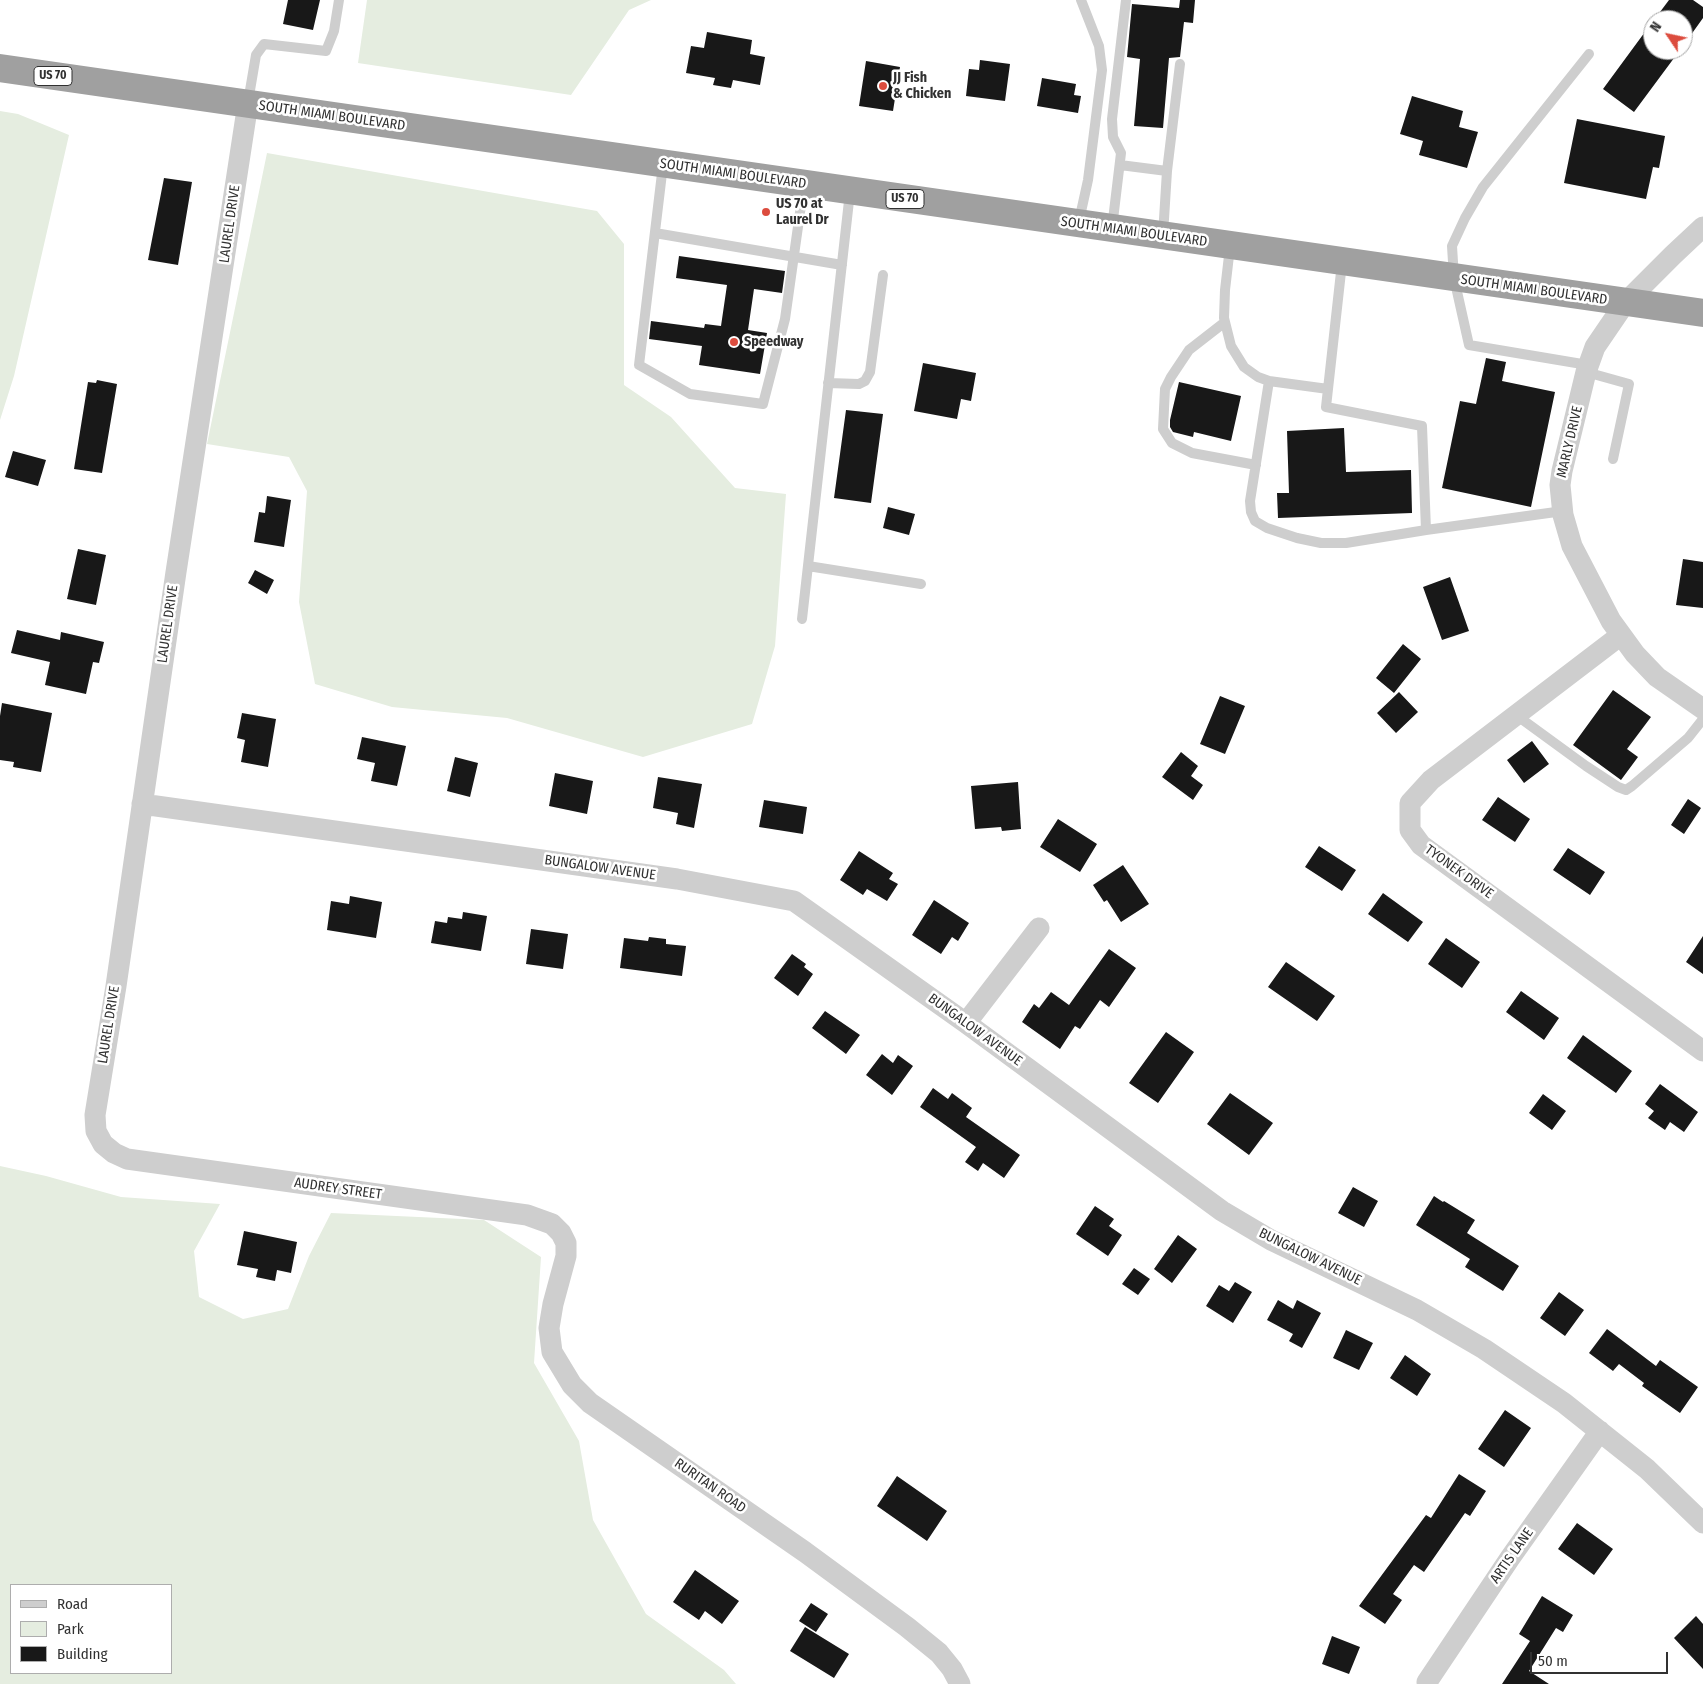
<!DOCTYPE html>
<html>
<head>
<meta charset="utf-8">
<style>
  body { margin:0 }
  #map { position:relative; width:1703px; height:1684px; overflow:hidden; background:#fff; font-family:"Fira Sans Condensed",sans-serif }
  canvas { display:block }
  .legend { position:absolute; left:10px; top:1584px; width:162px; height:90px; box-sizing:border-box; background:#fff; border:1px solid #adadad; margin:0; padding:6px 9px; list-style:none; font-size:15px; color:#313131 }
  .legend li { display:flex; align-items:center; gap:10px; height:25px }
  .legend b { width:25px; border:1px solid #adadad }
  .north { position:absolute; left:1643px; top:10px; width:50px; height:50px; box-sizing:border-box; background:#fff; border:1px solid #adadad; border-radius:50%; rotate:304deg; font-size:14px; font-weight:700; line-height:20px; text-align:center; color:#313131 }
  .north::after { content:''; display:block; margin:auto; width:18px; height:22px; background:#dc4c3e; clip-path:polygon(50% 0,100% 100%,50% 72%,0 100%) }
  .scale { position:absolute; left:1530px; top:1652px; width:138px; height:22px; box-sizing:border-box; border:2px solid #313131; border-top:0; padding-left:6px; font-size:15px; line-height:18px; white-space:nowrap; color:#313131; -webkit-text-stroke:4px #fff; paint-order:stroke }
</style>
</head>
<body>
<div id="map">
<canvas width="1703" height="1684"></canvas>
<ul class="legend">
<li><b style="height:6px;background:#cecece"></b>Road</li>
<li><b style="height:14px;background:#e5ede0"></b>Park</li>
<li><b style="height:14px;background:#181818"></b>Building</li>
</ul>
<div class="north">N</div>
<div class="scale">50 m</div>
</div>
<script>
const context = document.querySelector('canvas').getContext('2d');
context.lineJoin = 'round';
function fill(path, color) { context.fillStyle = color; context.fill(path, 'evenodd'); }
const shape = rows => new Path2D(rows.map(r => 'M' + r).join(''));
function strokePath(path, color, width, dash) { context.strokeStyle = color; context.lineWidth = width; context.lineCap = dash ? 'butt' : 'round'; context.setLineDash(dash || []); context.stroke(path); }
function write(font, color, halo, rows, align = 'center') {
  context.font = font + ' "Fira Sans Condensed",sans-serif'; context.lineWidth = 5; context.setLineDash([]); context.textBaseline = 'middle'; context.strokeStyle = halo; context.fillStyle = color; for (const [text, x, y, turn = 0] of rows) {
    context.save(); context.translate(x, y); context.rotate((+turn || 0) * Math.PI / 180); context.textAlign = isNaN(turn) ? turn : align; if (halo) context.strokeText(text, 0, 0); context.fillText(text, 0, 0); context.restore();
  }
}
fill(shape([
  [367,0,651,0,629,10,571,95,358,63],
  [0,111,18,114,69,135,14,376,0,420],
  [267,153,597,211,624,244,624,385,671,417,735,488,786,494,775,646,752,724,643,757,507,718,392,707,315,684,299,602,307,491,289,457,207,444],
  [0,1166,46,1176,121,1197,220,1204,194,1251,199,1297,243,1319,288,1309,309,1256,331,1213,484,1220,541,1257,534,1363,579,1441,593,1520,646,1614,724,1670,736,1684,0,1684],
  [11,1585,171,1585,171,1673,11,1673]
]), '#e5ede0');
fill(shape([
  [288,0,320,0,313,30,283,24],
  [1180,0,1195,0,1193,23,1184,22,1180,57,1169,58,1163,128,1134,126,1140,59,1127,57,1132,4,1179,8],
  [1669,0,1693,0,1703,7,1703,18,1683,46,1683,20,1654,20],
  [1653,21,1653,50,1680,50,1634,112,1603,89],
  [707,32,752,40,750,54,765,57,760,85,733,80,731,88,713,85,715,78,686,73,691,46,704,48],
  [980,60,1010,64,1005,101,966,96,969,69,979,70],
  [866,61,900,67,893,111,859,106],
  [1042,78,1076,84,1074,95,1081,96,1078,113,1037,106],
  [1412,96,1463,111,1459,127,1478,132,1467,168,1419,155,1423,141,1400,134],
  [1577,119,1665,136,1659,168,1653,167,1646,199,1564,183],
  [164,178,192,182,178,265,148,260],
  [679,256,785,271,782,293,754,289,748,330,767,333,760,374,699,365,702,346,649,339,651,321,704,328,705,324,721,326,727,285,676,278],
  [1486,358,1506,362,1502,381,1555,392,1531,507,1442,488,1460,401,1476,404],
  [923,363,976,373,971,401,961,399,957,419,914,411],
  [97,380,117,384,102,473,74,469,88,382,96,383],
  [1179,382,1241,396,1231,441,1194,432,1193,437,1173,432,1170,427,1170,420],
  [846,410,883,414,871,503,834,498],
  [1344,428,1346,472,1411,470,1412,513,1278,518,1277,493,1289,493,1287,431],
  [13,451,46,460,38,486,5,477],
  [267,496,291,500,284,547,254,542,259,512,265,513],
  [888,507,915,514,909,535,883,528],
  [78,549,106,555,96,605,67,599],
  [1683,559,1703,562,1703,608,1676,605],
  [255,570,274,580,267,594,248,583],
  [1450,577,1469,631,1442,640,1423,587],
  [17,630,60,640,61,632,104,642,99,663,93,662,86,694,45,685,50,662,11,653],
  [1403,644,1421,659,1394,693,1376,678],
  [1613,690,1651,717,1627,749,1638,757,1621,780,1573,745],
  [1399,692,1418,712,1396,733,1377,713],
  [1220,696,1245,706,1225,754,1200,744],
  [2,703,52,713,41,772,13,767,14,762,0,760,0,716],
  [242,713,276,719,268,767,241,762,245,740,237,738],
  [362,737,406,746,397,786,371,781,375,763,357,759],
  [1532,741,1549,764,1524,783,1507,760],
  [1181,752,1198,766,1191,776,1203,785,1193,800,1162,777],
  [455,757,478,763,470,797,447,791],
  [555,773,593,781,587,814,549,806],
  [658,777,702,784,694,828,676,824,678,813,653,808],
  [1018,782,1021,829,1002,831,1001,827,975,829,971,786],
  [1498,797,1530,819,1515,842,1482,820],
  [1688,799,1701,808,1684,834,1671,825],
  [764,800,807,807,803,834,759,827],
  [1058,819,1097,844,1080,872,1040,847],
  [1319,846,1356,870,1342,891,1305,867],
  [1568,848,1605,872,1590,895,1553,870],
  [859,851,893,873,889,879,898,884,887,901,867,889,863,895,840,880],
  [1123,865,1149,904,1121,922,1107,900,1104,902,1093,885],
  [1383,893,1423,922,1408,942,1368,914],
  [350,896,382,902,376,938,327,930,331,901,349,904],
  [934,900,969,923,958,941,952,937,941,954,912,935],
  [463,912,487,916,481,951,431,943,435,921,447,923,448,917,462,919],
  [531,929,568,934,563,969,526,964],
  [1703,936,1703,974,1686,962],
  [649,937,666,939,666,944,686,946,682,976,620,968,624,938,648,941],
  [1446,938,1480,962,1462,988,1428,964],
  [1109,949,1136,968,1109,1007,1100,1000,1080,1029,1075,1026,1060,1049,1022,1022,1034,1004,1039,1008,1051,992,1069,1005],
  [792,954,806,964,804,967,813,974,798,996,774,978],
  [1286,962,1335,996,1317,1021,1268,987],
  [1521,991,1559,1018,1544,1040,1506,1012],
  [825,1011,860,1035,846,1054,812,1028],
  [1166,1032,1194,1052,1158,1103,1129,1083],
  [1583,1035,1632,1071,1616,1093,1567,1058],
  [882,1054,893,1063,898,1055,913,1066,892,1095,866,1075],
  [1660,1084,1698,1112,1684,1132,1670,1122,1665,1130,1648,1118,1654,1111,1645,1104],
  [933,1088,948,1099,952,1093,972,1108,966,1117,1020,1155,1004,1178,983,1163,978,1171,965,1162,976,1147,920,1107],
  [1230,1093,1273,1123,1249,1155,1207,1124],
  [1543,1094,1566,1111,1552,1130,1529,1113],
  [1353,1187,1378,1201,1364,1227,1338,1213],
  [1434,1196,1443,1202,1444,1201,1475,1220,1467,1233,1519,1266,1503,1291,1465,1267,1470,1259,1416,1225],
  [1095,1206,1114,1219,1109,1226,1122,1235,1108,1256,1076,1234],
  [244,1231,297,1242,291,1273,277,1270,275,1281,256,1277,258,1269,237,1265],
  [1178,1235,1197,1249,1172,1283,1154,1269],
  [1134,1268,1150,1279,1138,1295,1122,1284],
  [1235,1282,1252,1292,1233,1323,1206,1306,1219,1285,1229,1291],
  [1559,1292,1584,1310,1565,1336,1540,1318],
  [1278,1300,1293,1309,1297,1300,1321,1313,1302,1348,1289,1341,1293,1334,1267,1320],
  [1607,1329,1656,1366,1660,1360,1698,1387,1680,1413,1642,1386,1644,1383,1619,1364,1613,1371,1589,1353],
  [1346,1330,1373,1343,1359,1370,1333,1358],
  [1405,1355,1431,1374,1417,1396,1390,1378],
  [1505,1410,1531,1428,1504,1467,1478,1449],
  [1459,1474,1486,1491,1470,1516,1465,1513,1424,1572,1414,1565,1393,1594,1402,1600,1385,1624,1359,1606,1426,1515,1431,1518],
  [897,1476,947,1511,927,1541,877,1506],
  [1577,1523,1613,1549,1594,1575,1558,1549],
  [695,1570,739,1601,722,1624,705,1611,699,1620,673,1602],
  [1542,1596,1573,1615,1563,1632,1556,1628,1529,1671,1549,1684,1502,1684,1530,1641,1519,1634],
  [811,1603,828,1614,816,1632,799,1621],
  [1696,1616,1703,1624,1703,1669,1674,1638],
  [805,1627,849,1654,834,1678,790,1651],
  [1332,1636,1360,1647,1349,1674,1322,1664]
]), '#181818');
strokePath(shape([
  [248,102,256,55,264,44,326,51,334,31,339,0],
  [663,165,639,365,690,394,763,404,785,319,804,184],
  [1120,165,1167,171,1163,235],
  [1167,171,1180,64],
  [1079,221,1088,180,1102,70,1099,46,1081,0],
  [1112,228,1121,153,1113,137,1112,119,1126,0],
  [655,233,842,265],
  [1230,247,1225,290,1224,318,1231,346,1244,367,1258,377,1269,381,1328,389],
  [1342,263,1326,407,1422,426,1426,530,1563,511],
  [1225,322,1189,350,1171,377,1165,389,1163,429,1172,443,1192,453,1256,465],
  [1588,365,1469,345,1454,278,1452,246,1465,218,1483,187,1589,54],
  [1586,372,1629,384,1613,459],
  [1269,381,1250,501,1251,512,1255,521,1267,528,1297,538,1321,543,1346,543,1426,530],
  [828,383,859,384,865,381,870,372,883,275],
  [808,566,921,584],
  [802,619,850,192],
  [1516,715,1586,766,1618,787,1626,790,1632,786,1688,738,1703,719]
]), '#cecece', 10);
strokePath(shape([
  [248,103,176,572,116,986,95,1115,96,1131,103,1144,114,1153,127,1159,527,1215,552,1224,561,1233,566,1243,566,1256,553,1304,549,1328,552,1352,572,1385,590,1403,805,1552,907,1627,939,1653,952,1669,960,1684],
  [1703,227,1673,255,1625,303,1595,347,1586,372,1562,471,1560,485,1563,515,1572,546,1611,621,1635,654,1657,677,1703,709],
  [1621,635,1431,780,1410,803,1410,830,1421,845,1703,1051],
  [142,804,677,879,794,901,966,1023,1222,1211,1271,1240,1417,1310,1484,1349,1564,1403,1647,1469,1703,1523],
  [966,1023,1039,928],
  [1427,1682,1510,1558,1600,1431]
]), '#cecece', 21);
strokePath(shape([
  [0,68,1703,313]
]), '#a0a0a0', 28);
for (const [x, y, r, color] of [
  [883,86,5,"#dc4c3e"],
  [766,212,5,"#dc4c3e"],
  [734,342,5,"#dc4c3e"]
]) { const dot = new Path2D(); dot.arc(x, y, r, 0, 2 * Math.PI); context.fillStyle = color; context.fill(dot); strokePath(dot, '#fff', 2); }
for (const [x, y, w] of [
  [53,76,38],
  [905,199,38]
]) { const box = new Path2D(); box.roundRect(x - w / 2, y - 9.5, w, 19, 4); context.fillStyle = '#fff'; context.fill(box); strokePath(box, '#313131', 1); }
write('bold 12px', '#313131', null, [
  ["US 70",53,76],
  ["US 70",905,199]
]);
write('bold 14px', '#313131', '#fff', [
  ["JJ Fish",893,78],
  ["& Chicken",893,94],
  ["US 70 at",776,204],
  ["Laurel Dr",776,220],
  ["Speedway",744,342]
], 'left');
write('14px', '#313131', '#fff', [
  ["SOUTH MIAMI BOULEVARD",332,116,8],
  ["SOUTH MIAMI BOULEVARD",733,174,8],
  ["LAUREL DRIVE",230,224,-82],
  ["SOUTH MIAMI BOULEVARD",1134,232,8],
  ["SOUTH MIAMI BOULEVARD",1534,290,8],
  ["MARLY DRIVE",1570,442,-77],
  ["LAUREL DRIVE",168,624,-82],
  ["BUNGALOW AVENUE",600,868,8],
  ["TYONEK DRIVE",1459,872,36],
  ["LAUREL DRIVE",109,1025,-81],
  ["BUNGALOW AVENUE",975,1030,36],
  ["AUDREY STREET",338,1189,8],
  ["BUNGALOW AVENUE",1310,1257,26],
  ["RURITAN ROAD",710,1486,35],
  ["ARTIS LANE",1512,1556,-55]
]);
</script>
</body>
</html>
